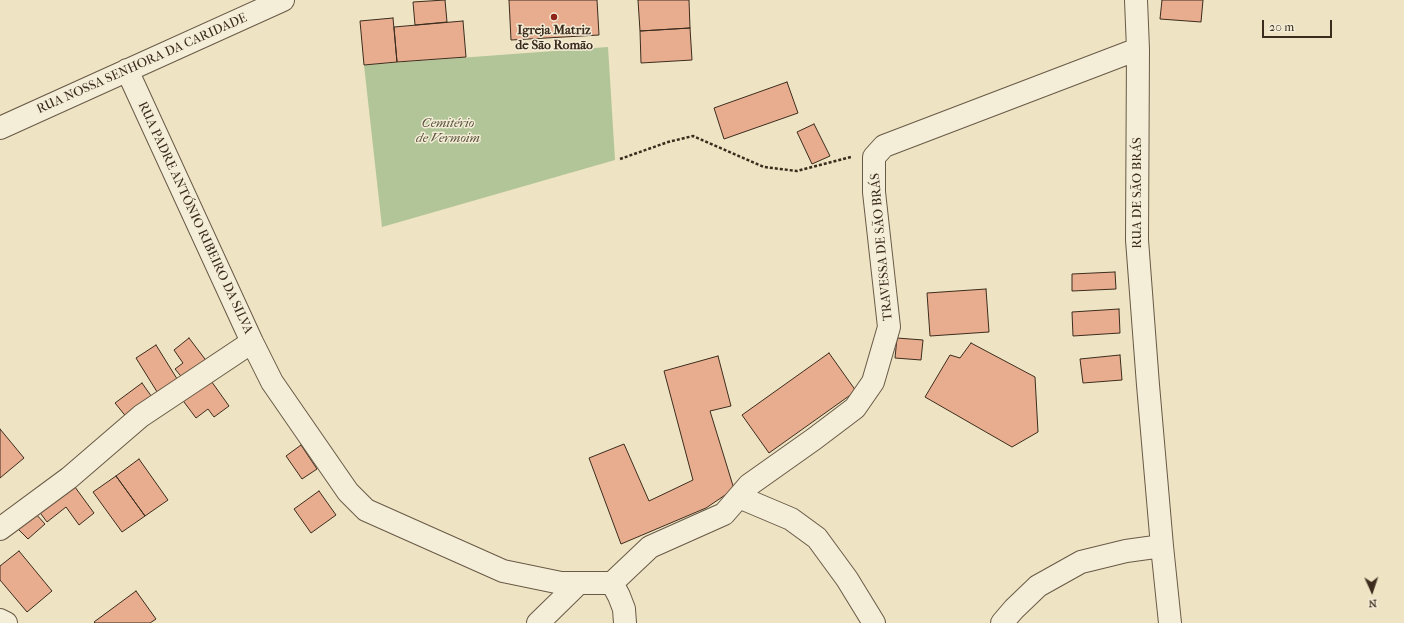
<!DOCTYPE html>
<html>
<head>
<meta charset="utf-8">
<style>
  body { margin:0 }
  #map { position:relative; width:1404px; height:623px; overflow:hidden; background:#eee3c2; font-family:"IM FELL French Canon",serif }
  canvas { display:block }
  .north { position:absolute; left:1352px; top:571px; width:40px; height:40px; -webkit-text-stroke:3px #f4edd7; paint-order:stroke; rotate:177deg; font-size:11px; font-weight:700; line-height:16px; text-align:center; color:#3c2c1e }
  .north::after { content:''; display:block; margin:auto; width:14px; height:18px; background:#3c2c1e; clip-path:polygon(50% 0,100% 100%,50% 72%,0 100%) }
  .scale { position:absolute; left:1262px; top:20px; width:70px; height:18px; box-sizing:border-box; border:2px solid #3c2c1e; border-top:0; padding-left:5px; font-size:12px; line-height:14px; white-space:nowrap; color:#3c2c1e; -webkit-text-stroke:3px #f4edd7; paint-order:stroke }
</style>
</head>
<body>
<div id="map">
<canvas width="1404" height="623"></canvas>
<div class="north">N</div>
<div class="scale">20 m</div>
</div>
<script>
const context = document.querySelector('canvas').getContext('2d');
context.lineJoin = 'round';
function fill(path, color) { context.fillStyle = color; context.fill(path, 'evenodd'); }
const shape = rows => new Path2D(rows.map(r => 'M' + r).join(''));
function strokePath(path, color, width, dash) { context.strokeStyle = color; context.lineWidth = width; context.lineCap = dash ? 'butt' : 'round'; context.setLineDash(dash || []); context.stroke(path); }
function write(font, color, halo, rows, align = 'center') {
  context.font = font + ' "IM FELL French Canon",serif'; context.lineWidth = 3; context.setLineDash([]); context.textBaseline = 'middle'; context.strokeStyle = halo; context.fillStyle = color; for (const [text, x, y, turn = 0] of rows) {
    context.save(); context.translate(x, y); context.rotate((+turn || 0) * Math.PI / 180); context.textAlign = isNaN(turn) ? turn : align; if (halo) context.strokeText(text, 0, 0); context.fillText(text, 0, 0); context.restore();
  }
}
fill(shape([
  [608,47,615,160,382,227,364,65]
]), '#b2c598');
const building = shape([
  [445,0,447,22,415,25,413,2,445,0],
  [509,0,597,0,599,35,511,40,509,0],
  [638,0,689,0,690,28,640,31,638,0],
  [1162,0,1203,0,1201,22,1160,19,1162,0],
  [393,18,397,62,364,65,360,21,393,18],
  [463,21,466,57,397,62,394,27,463,21],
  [690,28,692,60,641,63,640,31,690,28],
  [787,82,798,113,724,139,714,108,787,82],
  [814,124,830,156,812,164,797,132,814,124],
  [1115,272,1116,289,1072,291,1072,274,1115,272],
  [986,289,989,332,930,336,927,293,986,289],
  [1119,309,1120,333,1073,336,1072,312,1119,309],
  [189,338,208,363,185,381,175,369,183,363,174,350,189,338],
  [897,338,923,340,921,360,895,358,897,338],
  [971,343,1035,377,1038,432,1012,447,925,397,950,355,960,358,971,343],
  [156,345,179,382,159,395,136,358,156,345],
  [829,353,856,391,769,453,742,415,829,353],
  [1120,355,1122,380,1083,383,1080,359,1120,355],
  [718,356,731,406,710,411,734,489,706,508,621,544,589,458,624,444,649,501,693,480,664,371,718,356],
  [209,378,229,406,214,417,208,409,196,418,181,398,209,378],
  [142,383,154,400,128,419,115,403,142,383],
  [0,429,24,458,0,478,0,429],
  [301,445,317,469,302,479,286,456,301,445],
  [139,459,168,500,145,516,116,476,139,459],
  [116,476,145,516,122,532,93,492,116,476],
  [72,483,94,513,79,525,66,507,47,522,38,510,72,483],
  [319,491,336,515,311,533,294,509,319,491],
  [35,513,45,524,28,539,17,528,35,513],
  [19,551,52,591,27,612,0,580,0,566,19,551],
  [136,591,156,619,150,623,95,623,94,622,136,591]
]);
fill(building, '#e8ad8e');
strokePath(building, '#3c2c1e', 1);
const minor = shape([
  [1136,0,1138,49,1137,240,1148,385,1162,546,1170,623],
  [0,128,283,0],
  [252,342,272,382,348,492,366,510,503,571,561,583,612,583],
  [739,497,791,519,817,538,847,579,874,623],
  [0,529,69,478,141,416,252,342,127,70],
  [612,583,650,547,724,514,749,485,814,439,855,408,873,382,889,327,874,192,874,157,884,146,1138,49],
  [612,583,619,596,624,609,625,623],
  [0,620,6,623],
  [538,623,579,583],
  [1002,623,1014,609,1038,586,1081,562,1126,551,1162,546]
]);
strokePath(minor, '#685a47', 24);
strokePath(shape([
  [620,159,668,142,693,136,764,167,797,171,851,157]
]), '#3c2c1e', 2.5, [3, 2]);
strokePath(minor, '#f4edd7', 22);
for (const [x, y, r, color] of [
  [554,17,4,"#8f2418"]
]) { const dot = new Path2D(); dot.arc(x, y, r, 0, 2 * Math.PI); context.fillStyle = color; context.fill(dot); strokePath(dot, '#f4edd7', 1.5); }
write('bold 13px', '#3c2c1e', '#f4edd7', [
  ["Igreja Matriz",554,31],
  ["de São Romão",554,46]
]);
write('13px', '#3c2c1e', '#f4edd7', [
  ["RUA NOSSA SENHORA DA CARIDADE",142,64,-24],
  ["RUA DE SÃO BRÁS",1138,193,-90],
  ["RUA PADRE ANTÓNIO RIBEIRO DA SILVA",195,218,65],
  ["TRAVESSA DE SÃO BRÁS",882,247,-95]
]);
write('italic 13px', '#5a523c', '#f4edd7', [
  ["Cemitério",448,124],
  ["de Vermoim",448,139]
]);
</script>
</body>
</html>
